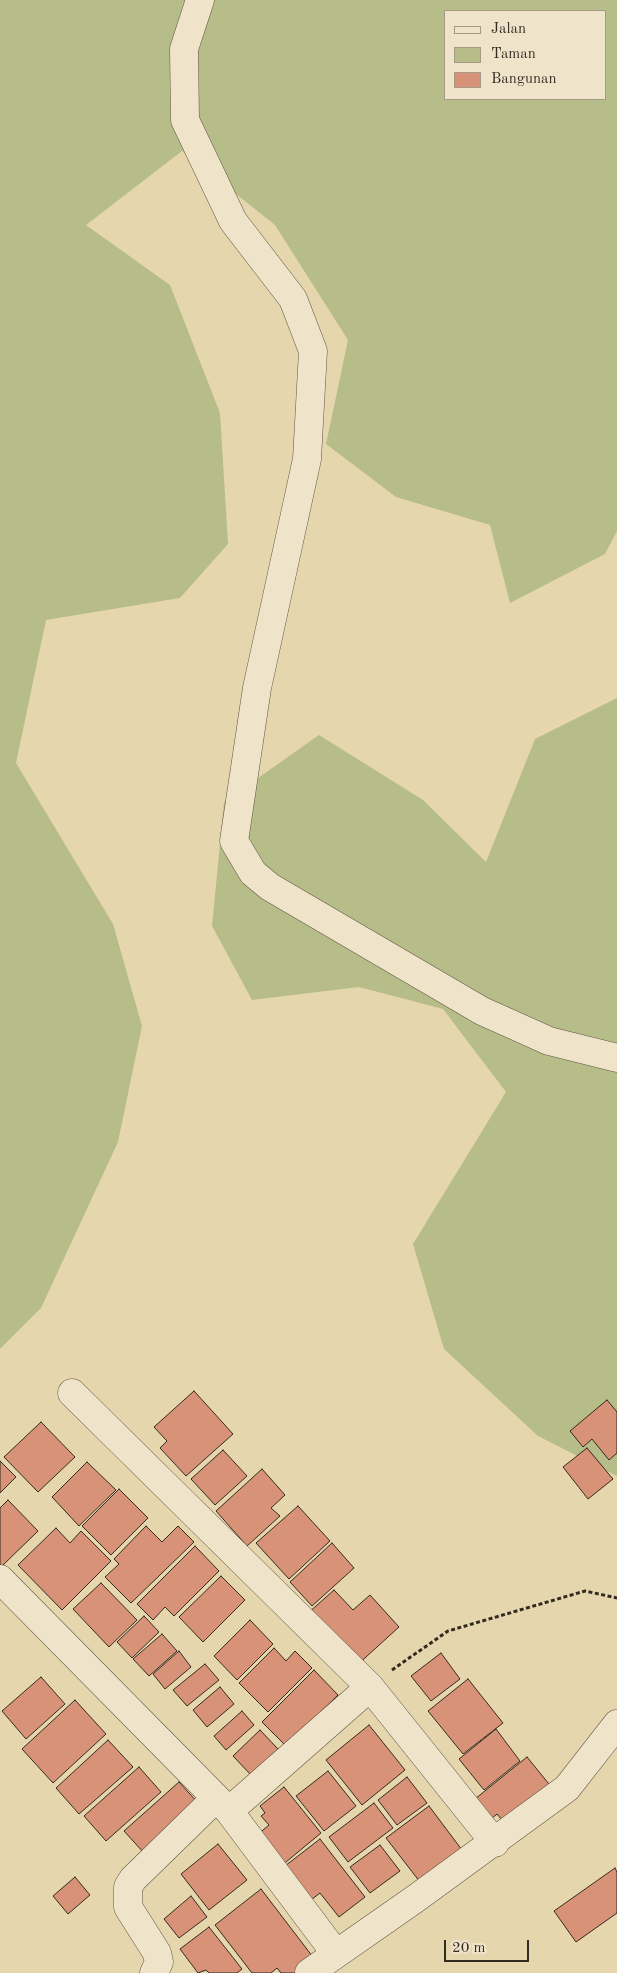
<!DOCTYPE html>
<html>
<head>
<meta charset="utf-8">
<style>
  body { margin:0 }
  #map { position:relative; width:617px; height:1973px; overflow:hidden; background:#e6d6ad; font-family:"Old Standard TT",serif }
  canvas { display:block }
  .legend { position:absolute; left:444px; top:10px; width:162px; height:90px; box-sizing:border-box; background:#efe4ca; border:1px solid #a49a86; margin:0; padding:6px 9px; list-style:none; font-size:15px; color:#332b20 }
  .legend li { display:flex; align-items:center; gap:10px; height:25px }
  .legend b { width:25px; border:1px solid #a49a86 }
  .scale { position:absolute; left:444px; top:1940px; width:85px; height:22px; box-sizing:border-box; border:2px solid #332b20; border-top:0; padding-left:6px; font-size:15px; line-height:18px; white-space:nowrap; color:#332b20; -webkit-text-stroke:4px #efe4ca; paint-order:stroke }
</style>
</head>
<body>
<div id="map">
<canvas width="617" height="1973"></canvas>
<ul class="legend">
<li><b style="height:6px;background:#efe4ca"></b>Jalan</li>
<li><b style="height:14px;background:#b6bd89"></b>Taman</li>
<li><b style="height:14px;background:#d79277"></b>Bangunan</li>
</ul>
<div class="scale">20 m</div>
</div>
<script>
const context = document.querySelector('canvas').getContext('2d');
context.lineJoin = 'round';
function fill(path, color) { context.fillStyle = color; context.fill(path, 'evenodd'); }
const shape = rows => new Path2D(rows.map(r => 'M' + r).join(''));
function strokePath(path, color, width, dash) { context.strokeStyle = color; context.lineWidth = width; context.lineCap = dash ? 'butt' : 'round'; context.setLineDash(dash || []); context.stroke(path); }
fill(shape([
  [0,0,617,0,617,531,605,554,510,603,490,525,396,497,326,444,348,340,275,225,182,151,86,225,170,285,220,413,228,544,180,598,46,620,16,763,113,924,142,1026,118,1142,41,1308,0,1349],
  [446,11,606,11,606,99,446,99],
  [617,698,617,1476,538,1436,444,1349,413,1244,506,1092,443,1009,359,987,252,1000,212,926,224,802,319,735,423,800,486,862,535,739]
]), '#b6bd89');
const building = shape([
  [194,1391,233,1434,186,1476,160,1448,167,1441,154,1427,194,1391],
  [607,1400,617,1412,617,1453,609,1460,592,1439,583,1447,570,1431,607,1400],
  [41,1422,75,1457,38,1492,4,1457,41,1422],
  [587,1448,613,1479,588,1499,563,1467,587,1448],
  [223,1450,247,1476,215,1505,191,1479,223,1450],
  [0,1461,16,1477,0,1493,0,1461],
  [87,1462,116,1490,79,1526,52,1497,87,1462],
  [262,1469,285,1495,271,1508,280,1516,247,1546,216,1511,262,1469],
  [119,1489,148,1518,111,1555,82,1526,119,1489],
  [8,1500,38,1531,0,1568,0,1508,8,1500],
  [298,1506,330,1541,289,1579,256,1543,298,1506],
  [146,1526,162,1542,178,1526,194,1542,131,1603,105,1577,119,1564,114,1559,146,1526],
  [56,1528,70,1543,81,1531,111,1561,62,1610,18,1565,56,1528],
  [332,1543,354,1568,312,1606,290,1582,332,1543],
  [195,1546,219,1571,174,1616,165,1607,153,1620,137,1604,195,1546],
  [221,1576,245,1600,203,1642,179,1617,221,1576],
  [101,1583,137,1620,109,1647,73,1609,101,1583],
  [334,1590,353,1610,370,1595,399,1627,355,1667,307,1614,334,1590],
  [144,1616,159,1632,132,1658,117,1642,144,1616],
  [250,1620,273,1644,237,1680,214,1656,250,1620],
  [162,1634,177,1651,149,1676,133,1659,162,1634],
  [274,1648,286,1661,295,1651,312,1668,268,1712,239,1683,274,1648],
  [179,1651,191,1667,165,1689,153,1674,179,1651],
  [441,1653,460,1679,431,1701,411,1676,441,1653],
  [205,1664,219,1680,187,1706,173,1690,205,1664],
  [314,1670,338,1695,286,1746,262,1722,314,1670],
  [41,1677,65,1704,26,1739,2,1711,41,1677],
  [468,1679,503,1723,463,1754,428,1711,468,1679],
  [220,1687,234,1704,207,1727,193,1710,220,1687],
  [75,1700,106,1734,53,1783,22,1749,75,1700],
  [242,1711,254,1725,226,1750,214,1736,242,1711],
  [369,1725,405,1770,362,1805,326,1760,369,1725],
  [496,1729,520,1761,484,1790,459,1759,496,1729],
  [260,1730,278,1749,251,1775,233,1756,260,1730],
  [108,1740,133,1767,79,1814,56,1788,108,1740],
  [527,1757,553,1789,507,1826,497,1814,486,1823,470,1803,527,1757],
  [139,1767,161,1792,106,1841,84,1816,139,1767],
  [328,1771,356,1806,324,1831,296,1796,328,1771],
  [407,1777,427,1803,397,1825,378,1800,407,1777],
  [179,1782,199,1804,144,1853,124,1831,179,1782],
  [284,1787,321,1833,280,1867,256,1836,269,1825,261,1816,265,1813,260,1806,284,1787],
  [374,1803,393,1828,348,1862,329,1837,374,1803],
  [429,1806,462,1850,420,1882,386,1838,429,1806],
  [320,1839,365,1897,339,1917,320,1893,311,1900,285,1866,320,1839],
  [218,1844,247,1880,209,1910,181,1874,218,1844],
  [380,1845,400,1871,370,1893,350,1867,380,1845],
  [615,1868,617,1872,617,1913,576,1942,554,1911,615,1868],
  [75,1877,90,1895,68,1914,53,1896,75,1877],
  [261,1889,316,1961,300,1973,281,1973,277,1968,271,1973,252,1973,215,1925,261,1889],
  [191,1896,207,1917,179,1938,164,1919,191,1896],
  [209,1927,242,1969,237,1973,209,1973,206,1970,198,1973,180,1949,209,1927]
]);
fill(building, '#d79277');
strokePath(building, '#332b20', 1);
const minor = shape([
  [200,0,184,49,185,120,233,221,293,299,313,351,307,459,257,688,234,841,253,873,270,887,482,1011,549,1041,617,1058],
  [72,1393,370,1687,495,1843],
  [0,1579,229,1811],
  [336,1954,229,1811,370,1687],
  [154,1973,159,1962,157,1953,128,1907,128,1887,133,1879,215,1799],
  [309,1973,415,1899,567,1788,617,1724]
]);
strokePath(minor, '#605643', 29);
strokePath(shape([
  [392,1670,448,1631,585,1591,617,1598]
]), '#332b20', 3, [4, 2.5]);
strokePath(minor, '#efe4ca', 28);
</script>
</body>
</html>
